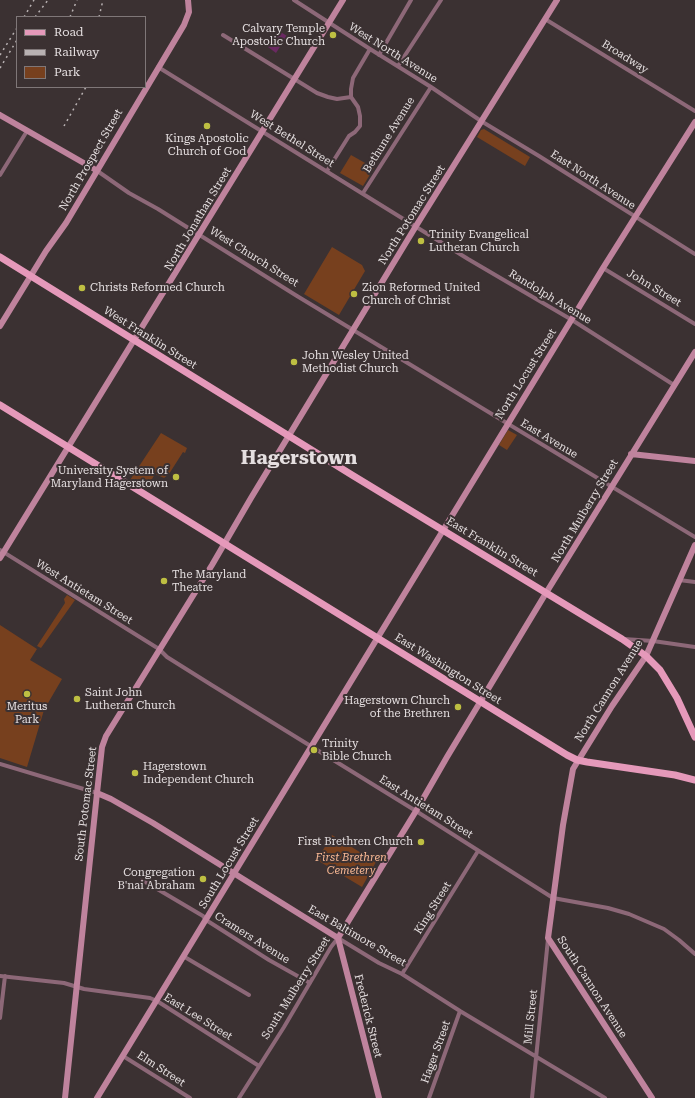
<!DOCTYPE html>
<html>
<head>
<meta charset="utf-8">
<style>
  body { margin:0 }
  #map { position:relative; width:695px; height:1098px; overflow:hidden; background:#3b3132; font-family:"Roboto Serif",serif }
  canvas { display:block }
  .legend { position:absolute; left:16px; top:16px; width:130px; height:72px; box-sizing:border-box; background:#3b3132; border:1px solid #7f7778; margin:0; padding:5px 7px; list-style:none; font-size:12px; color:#e5dfe0 }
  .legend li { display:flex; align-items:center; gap:8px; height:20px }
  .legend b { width:20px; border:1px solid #7f7778 }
</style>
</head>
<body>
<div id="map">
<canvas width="695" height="1098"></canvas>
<ul class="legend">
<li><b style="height:5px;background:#e599ba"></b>Road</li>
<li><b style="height:5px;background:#b8b1b2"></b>Railway</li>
<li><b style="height:11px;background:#77401e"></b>Park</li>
</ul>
</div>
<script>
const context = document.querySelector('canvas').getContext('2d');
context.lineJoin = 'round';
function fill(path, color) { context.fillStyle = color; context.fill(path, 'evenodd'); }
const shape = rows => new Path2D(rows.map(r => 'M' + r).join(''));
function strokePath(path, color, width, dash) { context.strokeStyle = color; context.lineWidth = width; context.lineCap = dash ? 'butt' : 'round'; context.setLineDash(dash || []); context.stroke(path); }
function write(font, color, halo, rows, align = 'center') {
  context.font = font + ' "Roboto Serif",serif'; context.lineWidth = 4; context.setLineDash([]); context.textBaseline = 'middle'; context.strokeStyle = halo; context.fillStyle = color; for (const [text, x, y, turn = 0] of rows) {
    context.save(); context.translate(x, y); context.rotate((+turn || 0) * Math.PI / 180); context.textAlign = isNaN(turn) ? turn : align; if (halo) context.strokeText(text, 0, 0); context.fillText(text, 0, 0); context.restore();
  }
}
fill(shape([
  [484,129,530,157,525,166,477,137,481,130],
  [351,155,374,168,363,186,340,173],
  [332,247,362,265,365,271,339,315,304,294],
  [508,430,517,435,507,450,499,445],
  [161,433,187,448,185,453,183,452,169,474,164,478,155,474,146,489,130,480],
  [67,595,75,600,41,648,37,646,65,603,64,599],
  [0,625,37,649,30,660,62,679,44,710,27,767,0,758],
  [332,835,376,862,362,887,317,860]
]), '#77401e');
fill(shape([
  [279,31,287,36,276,53,268,47]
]), '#6a2962');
strokePath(shape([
  [294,0,370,49,431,87,481,121,539,156,695,254],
  [545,19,695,111],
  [223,35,317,93,328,97,337,99,351,97],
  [379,55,411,0],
  [398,66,441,0],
  [158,67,468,259,572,320,674,385],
  [96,170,129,193,158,209,297,296,695,537],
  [327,171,349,136,355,132,360,126,360,116,358,107,351,97,351,89,353,78,370,49],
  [0,175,27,131],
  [363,193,431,87],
  [603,268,695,324],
  [0,550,159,649,167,657,210,684,416,811,553,898,608,908,629,914,664,929,679,940,695,954],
  [679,580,695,582],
  [624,639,653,641,695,647],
  [0,764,97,793],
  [142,880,203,916,206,920,269,960,310,983],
  [183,956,249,995],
  [402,974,478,851],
  [0,976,64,983,84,989,150,998,157,1001,259,1066],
  [0,1018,5,976],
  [123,1056,190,1098],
  [239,1098,284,1027,331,947,338,938,379,963,402,974,460,1011,605,1098],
  [429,1098,460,1011],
  [532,1098,548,939]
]), '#8d6878', 4);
strokePath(shape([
  [0,115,96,170],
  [0,326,46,251,66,223,184,25,189,12,188,0],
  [631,454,695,461],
  [0,558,343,0],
  [97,793,111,799,153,823,338,938],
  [338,938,416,811,447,757,546,593,695,352],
  [338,938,379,1098],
  [65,1098,97,793,102,747,106,736,212,565,251,498,416,226,557,0],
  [97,1098,603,268,695,122],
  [652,1098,548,938,563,825,573,769,612,706,646,656,695,545]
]), '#bf839d', 6);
strokePath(shape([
  [0,257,352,475,622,639,646,656,660,670,677,698,695,737],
  [0,405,567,755,577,760,587,762,675,775,695,780]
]), '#e599ba', 7);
strokePath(shape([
  [24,17,34,0],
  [35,17,48,0],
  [70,17,77,0],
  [99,17,103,0],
  [0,55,17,28],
  [0,68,17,40],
  [64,126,86,87]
]), '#b8b1b2', 1.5, [2, 4]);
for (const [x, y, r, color] of [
  [333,35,4,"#bebf42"],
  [207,126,4,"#bebf42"],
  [421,241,4,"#bebf42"],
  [82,288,4,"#bebf42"],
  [354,294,4,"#bebf42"],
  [294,362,4,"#bebf42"],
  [176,477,4,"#bebf42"],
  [164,581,4,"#bebf42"],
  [27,694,4,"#bebf42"],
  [77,699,4,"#bebf42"],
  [458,707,4,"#bebf42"],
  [314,750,4,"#bebf42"],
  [135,773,4,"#bebf42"],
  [421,842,4,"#bebf42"],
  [203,879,4,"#bebf42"]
]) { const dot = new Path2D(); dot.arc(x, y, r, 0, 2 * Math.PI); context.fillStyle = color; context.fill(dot); strokePath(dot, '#3b3132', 1.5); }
write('11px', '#e5dfe0', '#3b3132', [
  ["Calvary Temple",325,29,"right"],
  ["Apostolic Church",325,42,"right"],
  ["Kings Apostolic",207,139,"center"],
  ["Church of God",207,152,"center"],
  ["Trinity Evangelical",429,235],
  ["Lutheran Church",429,248],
  ["Christs Reformed Church",90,288],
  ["Zion Reformed United",362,288],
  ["Church of Christ",362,301],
  ["John Wesley United",302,356],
  ["Methodist Church",302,369],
  ["University System of",168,471,"right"],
  ["Maryland Hagerstown",168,484,"right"],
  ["The Maryland",172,575],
  ["Theatre",172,588],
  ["Saint John",85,693],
  ["Lutheran Church",85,706],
  ["Hagerstown Church",450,701,"right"],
  ["of the Brethren",450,714,"right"],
  ["Meritus",27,707,"center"],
  ["Park",27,720,"center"],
  ["Trinity",322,744],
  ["Bible Church",322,757],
  ["Hagerstown",143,767],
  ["Independent Church",143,780],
  ["First Brethren Church",413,842,"right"],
  ["Congregation",195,873,"right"],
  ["B'nai Abraham",195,886,"right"]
], 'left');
write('11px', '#e5dfe0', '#3b3132', [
  ["West North Avenue",393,53,32],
  ["Broadway",625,57,32],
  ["Bethune Avenue",389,135,-58],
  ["West Bethel Street",292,139,32],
  ["North Prospect Street",91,160,-60],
  ["East North Avenue",593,180,33],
  ["North Potomac Street",412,215,-58],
  ["North Jonathan Street",198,219,-59],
  ["West Church Street",254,257,32],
  ["John Street",654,288,31],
  ["Randolph Avenue",550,297,31],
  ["West Franklin Street",150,338,32],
  ["North Locust Street",526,374,-58],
  ["East Avenue",549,439,31],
  ["North Mulberry Street",585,511,-59],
  ["East Franklin Street",492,547,31],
  ["West Antietam Street",84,592,32],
  ["East Washington Street",448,669,32],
  ["North Cannon Avenue",609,691,-58],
  ["South Potomac Street",86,804,-83],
  ["East Antietam Street",426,807,32],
  ["South Locust Street",229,863,-59],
  ["King Street",433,908,-58],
  ["East Baltimore Street",357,936,30],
  ["Cramers Avenue",252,938,32],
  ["South Cannon Avenue",592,987,57],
  ["South Mulberry Street",296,988,-58],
  ["Frederick Street",368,1016,76],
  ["East Lee Street",198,1017,32],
  ["Mill Street",531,1017,-84],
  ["Hager Street",436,1052,-70],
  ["Elm Street",161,1069,33]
]);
write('italic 11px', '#f7b793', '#3b3132', [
  ["First Brethren",351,858],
  ["Cemetery",351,871]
]);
write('bold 19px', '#e5dfe0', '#3b3132', [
  ["Hagerstown",299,458]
]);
</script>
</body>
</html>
